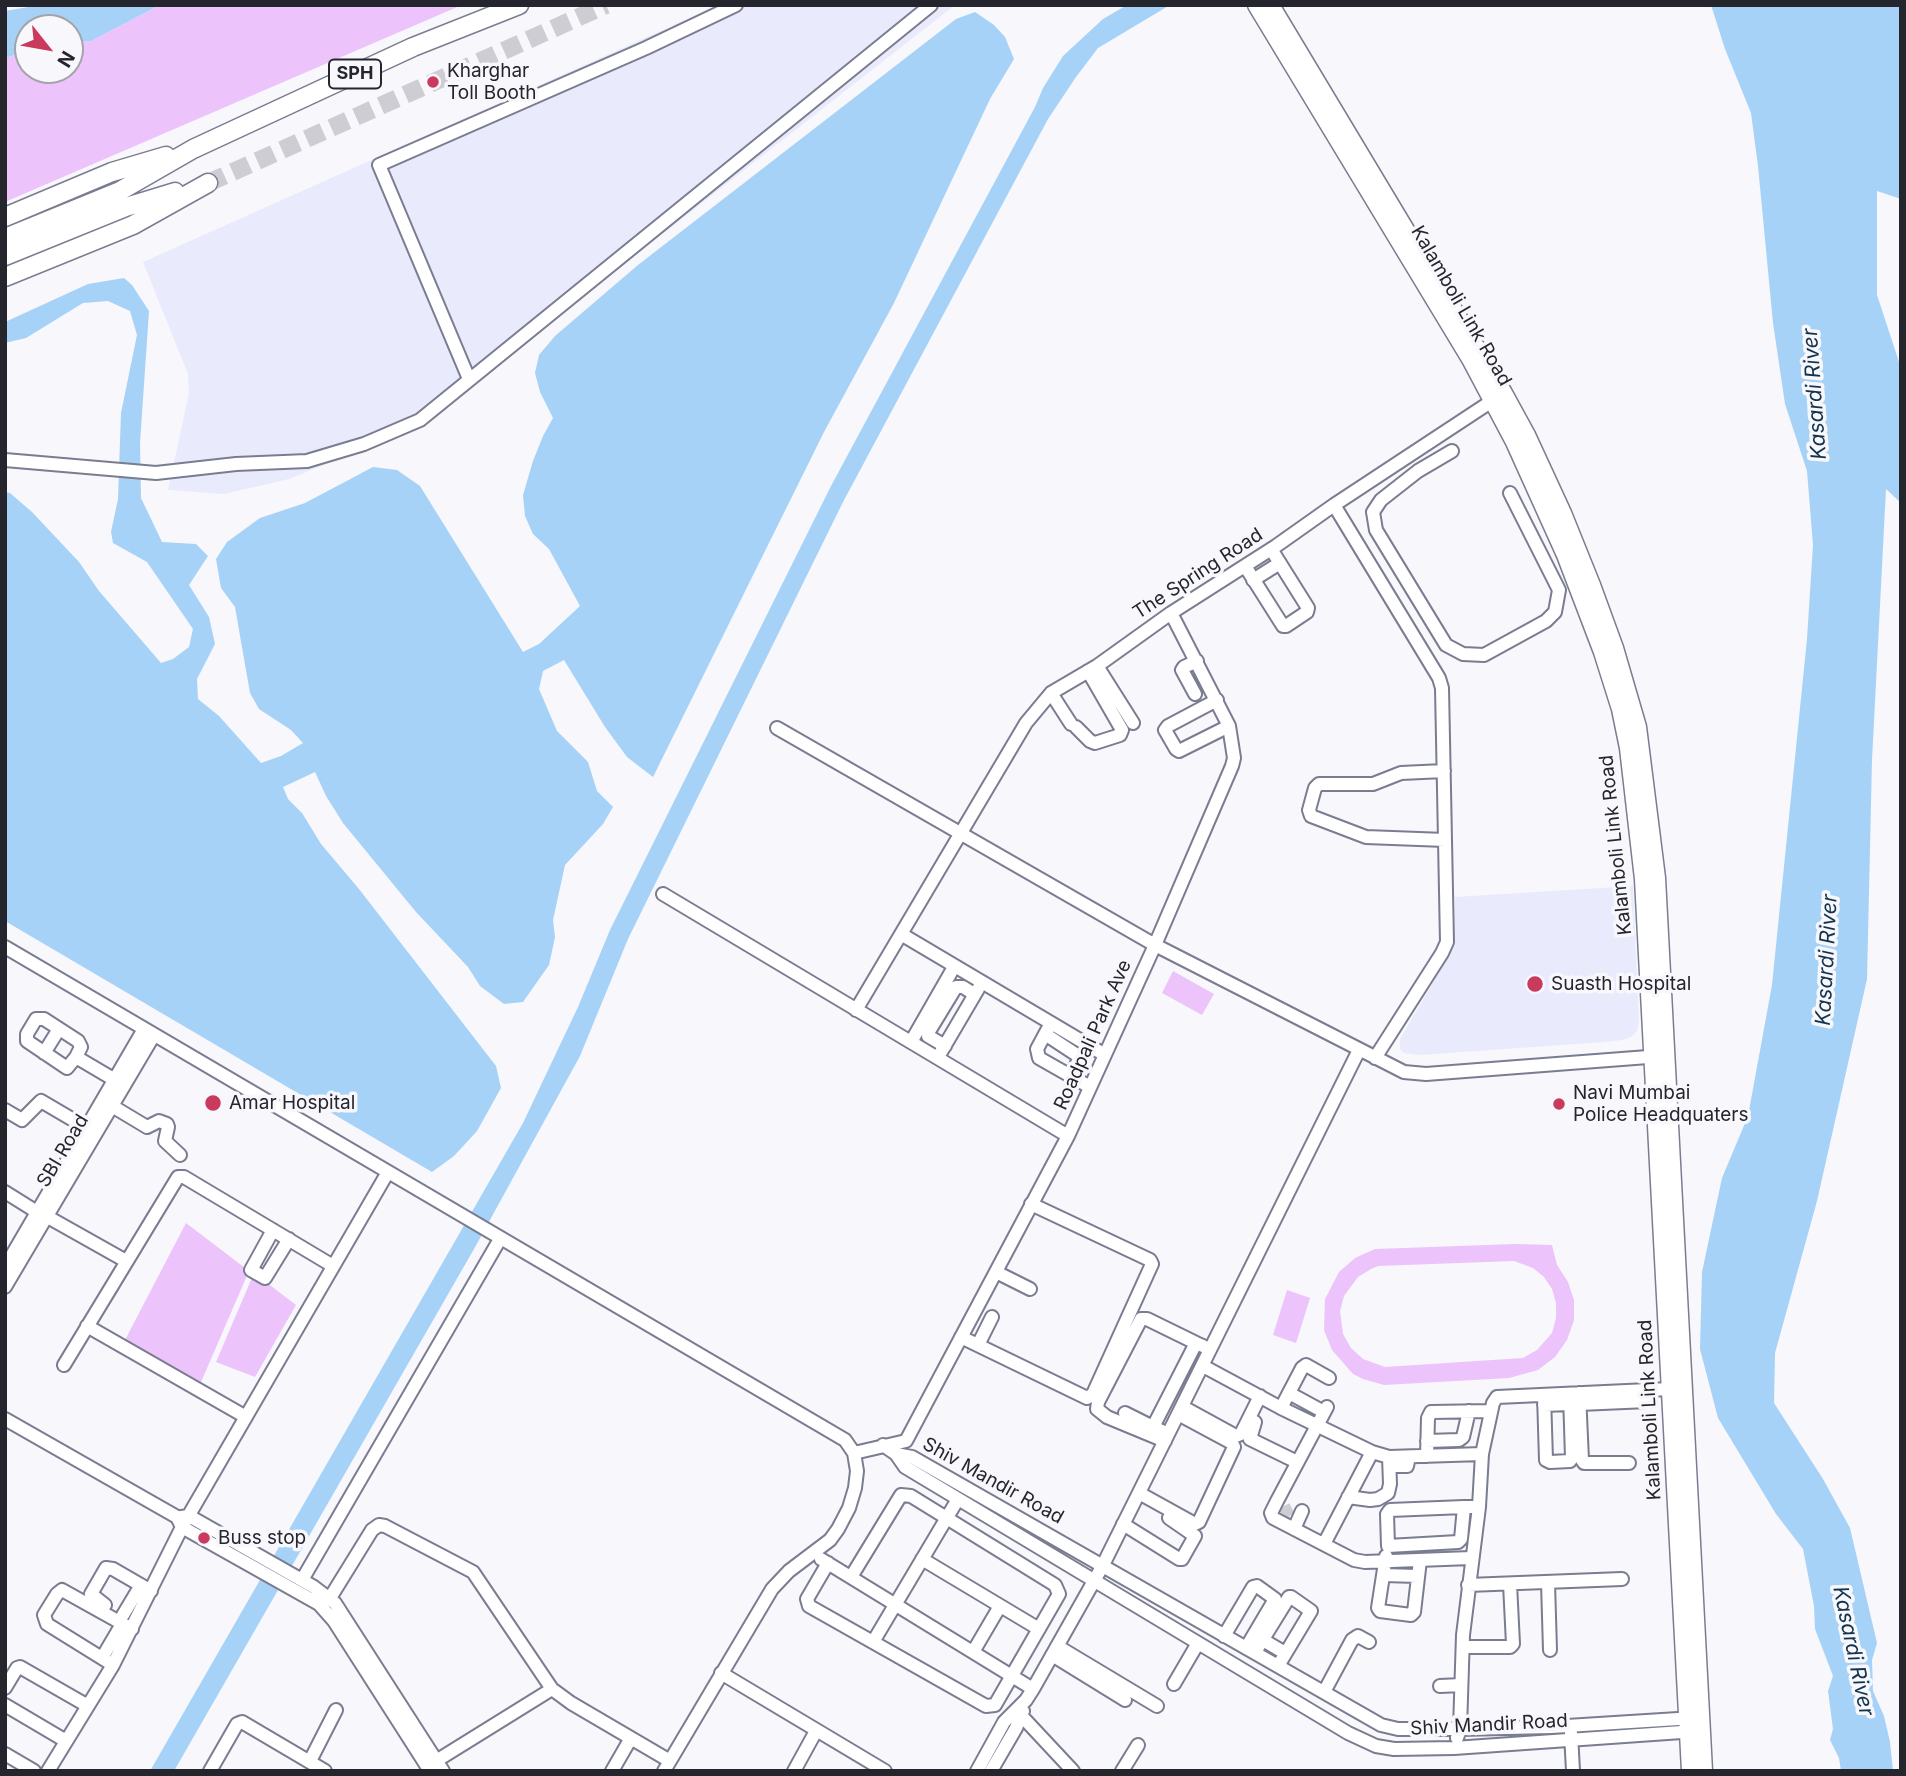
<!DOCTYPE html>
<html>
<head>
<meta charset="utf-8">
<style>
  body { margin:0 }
  #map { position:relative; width:1906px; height:1776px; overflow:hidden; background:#f7f7fc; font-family:Inter,sans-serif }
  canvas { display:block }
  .frame { position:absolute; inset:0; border:7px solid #24252d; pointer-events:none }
  .north { position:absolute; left:14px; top:14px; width:70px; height:70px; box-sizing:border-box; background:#f7f7fc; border:2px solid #a3a3a9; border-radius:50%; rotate:121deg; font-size:19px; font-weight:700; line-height:28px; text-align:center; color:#24252d }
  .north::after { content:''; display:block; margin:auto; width:24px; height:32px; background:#c93a5c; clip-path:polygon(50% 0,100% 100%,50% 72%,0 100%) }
</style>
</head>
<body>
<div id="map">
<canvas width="1906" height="1776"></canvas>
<div class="frame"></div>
<div class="north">N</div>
</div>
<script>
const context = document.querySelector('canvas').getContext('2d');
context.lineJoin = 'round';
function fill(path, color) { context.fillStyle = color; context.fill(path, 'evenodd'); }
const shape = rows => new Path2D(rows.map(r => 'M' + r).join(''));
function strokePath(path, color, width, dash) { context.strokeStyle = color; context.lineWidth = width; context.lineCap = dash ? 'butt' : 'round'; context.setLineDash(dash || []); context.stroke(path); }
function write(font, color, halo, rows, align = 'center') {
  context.font = font + ' Inter,sans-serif'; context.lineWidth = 7; context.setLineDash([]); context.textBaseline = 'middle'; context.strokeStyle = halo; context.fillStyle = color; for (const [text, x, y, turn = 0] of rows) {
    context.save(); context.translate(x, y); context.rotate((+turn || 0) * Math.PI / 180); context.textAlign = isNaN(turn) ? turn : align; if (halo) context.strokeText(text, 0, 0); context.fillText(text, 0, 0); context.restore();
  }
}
fill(shape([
  [719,5,955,5,426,419,383,441,289,479,224,494,168,490,189,393,188,374,143,262],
  [1633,886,1639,1022,1637,1031,1631,1037,1622,1040,1604,1042,1420,1055,1404,1053,1400,1049,1400,1039,1404,1032,1455,945,1455,897]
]), '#e9ebfd');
fill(shape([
  [160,5,462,5,5,202,5,58,28,51,28,70,70,70,70,43,91,41],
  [1173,971,1214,994,1202,1015,1162,993],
  [186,1223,249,1271,201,1382,125,1340],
  [1516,1244,1552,1245,1557,1265,1568,1282,1574,1300,1574,1320,1567,1340,1555,1357,1538,1370,1509,1378,1384,1385,1363,1379,1353,1374,1332,1350,1324,1330,1325,1299,1339,1272,1355,1258,1375,1249],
  [1514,1261,1533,1268,1544,1277,1552,1289,1556,1303,1556,1318,1552,1333,1537,1350,1523,1358,1385,1367,1363,1359,1351,1348,1343,1334,1340,1311,1344,1296,1358,1277,1371,1269,1378,1266],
  [254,1273,296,1305,255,1377,216,1362],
  [1287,1290,1310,1298,1296,1343,1273,1335]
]), '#ecc3fb');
fill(shape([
  [40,5,160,5,91,41,70,43,70,28,28,28,28,51,5,58,5,11],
  [1127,5,1170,5,1098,48,1076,77,1048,119,843,502,628,939,580,1056,474,1249,174,1771,150,1771,523,1123,578,1007,610,930,831,486,1035,107,1043,88,1063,56,1103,19],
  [1711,5,1901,5,1901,199,1877,191,1877,295,1901,368,1901,503,1886,489,1872,760,1867,979,1817,1201,1775,1353,1774,1403,1823,1479,1850,1528,1877,1643,1872,1660,1873,1691,1884,1716,1890,1742,1893,1771,1841,1771,1839,1758,1830,1740,1833,1729,1828,1691,1833,1676,1815,1629,1814,1606,1803,1549,1776,1514,1718,1418,1700,1349,1702,1272,1722,1178,1748,1116,1772,985,1807,639,1813,545,1807,471,1785,404,1773,323,1758,166,1751,113,1725,49],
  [975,12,994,25,1005,37,1014,59,990,99,894,303,824,432,653,777,627,757,605,727,564,660,543,671,539,689,557,731,588,762,597,791,613,807,603,824,565,865,553,920,555,937,549,965,523,1002,504,1004,480,986,468,967,416,912,343,823,326,796,315,772,283,787,288,799,302,813,321,844,359,889,496,1066,501,1088,477,1131,454,1156,432,1172,5,921,5,492,10,493,32,512,79,562,99,591,161,663,173,659,189,647,193,629,147,562,113,543,111,532,118,499,121,413,137,335,130,311,108,301,83,303,26,338,5,343,5,322,88,284,124,278,132,285,149,311,140,443,141,498,162,542,196,544,208,556,189,585,209,617,215,644,197,679,198,699,219,716,261,763,281,756,303,743,291,730,259,709,250,693,235,607,221,588,216,559,227,542,260,518,305,503,373,467,397,470,420,486,523,652,539,644,580,606,549,549,533,534,525,516,523,495,533,461,543,436,553,418,540,392,535,373,539,355,555,336,638,265,956,19]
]), '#a6d2f7');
strokePath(shape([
  [1284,1506,1289,1516,1296,1520]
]), '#cdcdd3', 12, [12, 6]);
strokePath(shape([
  [208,183,606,5]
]), '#cdcdd3', 18, [18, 9]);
const minor = shape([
  [469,379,379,165,646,48,736,5],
  [1452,451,1418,471,1381,500,1373,512,1376,530,1446,645,1463,654,1484,655,1546,621,1555,612,1559,590,1510,493],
  [5,460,156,473,236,464,307,461,364,444,420,420,931,5],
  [1334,505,1439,678,1442,688,1447,942,1442,953,1375,1058],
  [1245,566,1283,626,1286,626,1307,612,1308,608,1271,549],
  [1253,580,1280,563],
  [1097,666,1133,723],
  [1051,693,1071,724],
  [1195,694,1182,670,1184,667,1197,661],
  [1217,700,1168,726,1165,730,1176,749,1179,751,1229,726],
  [1076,727,1090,741,1095,743,1120,735,1122,730,1088,671],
  [777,728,1155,945,1404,1072,1426,1074,1661,1056],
  [1444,771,1401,773,1373,784,1319,784,1315,788,1309,810,1311,816,1366,837,1445,840],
  [663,894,1068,1136],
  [901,934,1105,1055],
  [5,947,845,1440,854,1453,906,1441,1068,1136,1155,945,1232,766,1234,758,1229,726,1171,613],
  [856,1010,1026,723,1051,693,1097,666,1171,613,1276,546,1334,505,1498,397],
  [1051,1023,1037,1049,1039,1058,1090,1087],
  [1045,1034,1080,1057,1071,1076],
  [911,1042,954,967],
  [945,1046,928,1036,928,1033,956,987,963,987,974,994],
  [941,1052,978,989],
  [44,1053,59,1029],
  [76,1057,81,1047,78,1041,44,1019,36,1019,27,1034,27,1041,67,1068,76,1057,115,1080],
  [112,1106,147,1127,159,1121,167,1124,168,1127,165,1141,180,1155],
  [5,1110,22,1120,41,1101,87,1128],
  [5,1192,37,1212],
  [46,1216,126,1261],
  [273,1230,251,1270,265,1278,289,1239],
  [5,1267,144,1029],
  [996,1272,1030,1289],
  [5,1287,154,1035],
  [87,1326,246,1417],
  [961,1337,1087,1398,1093,1394,1152,1264,1150,1260,1031,1204],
  [978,1345,992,1317],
  [64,1365,178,1177,184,1177,333,1266],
  [1203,1366,1281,1408,1372,1452,1389,1457,1482,1454],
  [1289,1393,1324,1412],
  [1579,1393,1582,1460,1584,1463,1629,1463],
  [1544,1395,1546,1460,1550,1462,1570,1461,1572,1458,1570,1394],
  [1579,1404,1648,1401],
  [1544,1405,1570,1404],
  [1183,1407,1236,1436,1241,1434,1260,1396],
  [1327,1407,1277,1501,1271,1513,1273,1518,1354,1560,1365,1562,1471,1558],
  [1281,1408,1302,1368,1306,1365,1329,1378],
  [1125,1413,1153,1427,1150,1433],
  [5,1419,177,1517,182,1527,319,1604,334,1621,430,1771],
  [1255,1422,1250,1439,1297,1462],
  [1168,1434,1153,1427,1196,1343,1203,1346],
  [1165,1441,1107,1417,1097,1409,1098,1402,1141,1319,1147,1319,1196,1343],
  [1427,1441,1459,1440,1463,1437,1469,1411],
  [883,1445,896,1454,905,1467,1348,1733,1376,1746,1394,1749,1454,1748,1696,1731],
  [896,1454,912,1457,1381,1725,1398,1729,1460,1729,1551,1727,1694,1718],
  [1427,1456,1428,1418,1431,1412,1491,1411],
  [1395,1457,1396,1466,1407,1466,1409,1457],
  [1139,1493,1195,1524,1199,1522,1234,1447,1232,1443,1178,1414],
  [1348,1497,1370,1500,1378,1499,1388,1493,1390,1484,1389,1457],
  [1464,1507,1461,1539,1458,1542,1388,1546,1387,1514,1390,1510,1464,1507,1479,1507],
  [181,1517,189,1516,314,1587,335,1603,443,1771],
  [1123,1524,1179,1559,1182,1559,1195,1536,1169,1518],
  [1294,1529,1302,1511],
  [1324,1544,1372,1452],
  [1386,1556,1378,1608,1380,1611,1411,1615,1414,1612,1420,1560],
  [821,1559,1033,1689],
  [922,1559,1039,1629],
  [828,1563,807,1599,809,1606,986,1706,995,1705,1059,1594,1055,1585,911,1496,901,1495,851,1577],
  [1383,1575,1418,1576],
  [302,1580,500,1239],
  [1548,1583,1550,1650],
  [1468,1585,1622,1579],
  [330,1598,372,1530,379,1525,385,1526,473,1572,552,1689,571,1703,670,1761],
  [105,1605,91,1594,106,1568,113,1569,151,1591],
  [123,1615,141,1585],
  [1224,1636,1253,1587,1257,1586,1275,1599,1246,1648],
  [1263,1640,1285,1653],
  [873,1642,958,1499],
  [1057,1646,1157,1706],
  [1463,1647,1510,1647,1513,1644,1510,1584],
  [973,1652,1000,1606],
  [1255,1652,1289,1597,1291,1597,1311,1611,1278,1666],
  [1052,1655,1125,1700],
  [102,1658,122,1624],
  [113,1665,47,1624,44,1615,57,1594,62,1590,132,1629],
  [721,1673,885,1771],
  [1174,1684,1198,1643],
  [1440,1686,1461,1685],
  [5,1688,17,1668,20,1667,88,1706],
  [1324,1692,1352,1640,1358,1636,1369,1642],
  [5,1705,66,1741],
  [1016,1710,1073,1771],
  [1571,1733,1573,1771],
  [1457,1738,1460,1729,1463,1635,1479,1507,1482,1454,1493,1403,1497,1397,1670,1389],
  [5,1754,34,1771],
  [310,1761,336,1710],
  [436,1761,552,1689],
  [48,1771,113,1665,182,1527,388,1172],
  [210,1771,237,1724,242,1722,325,1771],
  [612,1771,631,1738],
  [664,1771,772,1589,789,1571,830,1540,838,1529,849,1508,855,1488,857,1471,854,1453],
  [794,1771,816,1731],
  [977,1771,1004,1722,1026,1700,1033,1689,1103,1565,1359,1050],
  [991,1771,1016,1728,1023,1711],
  [1122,1771,1138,1745]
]);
const major = shape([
  [1256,5,1470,359,1514,442,1565,555,1602,652,1620,709,1628,748,1643,879,1690,1771],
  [1271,5,1504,393,1527,435,1563,513,1592,585,1615,648,1638,727,1657,878,1704,1771]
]);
const highway = shape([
  [5,217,112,172,166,156],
  [5,238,120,191,193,149,413,47,519,5],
  [5,256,126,207,175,192],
  [5,277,133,225,208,183]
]);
strokePath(minor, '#7a7c90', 16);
strokePath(major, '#7a7c90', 19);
strokePath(highway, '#7a7c90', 21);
strokePath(minor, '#fff', 12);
strokePath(major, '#fff', 16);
strokePath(highway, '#fff', 18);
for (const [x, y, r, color] of [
  [433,82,7,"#c93a5c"],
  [1535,984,9,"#c93a5c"],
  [213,1103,9,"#c93a5c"],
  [1559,1104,7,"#c93a5c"],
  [204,1538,7,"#c93a5c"]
]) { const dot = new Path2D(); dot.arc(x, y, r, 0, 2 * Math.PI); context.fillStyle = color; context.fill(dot); strokePath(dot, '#f7f7fc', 2.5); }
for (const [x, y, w] of [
  [355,74,52]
]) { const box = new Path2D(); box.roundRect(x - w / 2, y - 14.5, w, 29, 5); context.fillStyle = '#f7f7fc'; context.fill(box); strokePath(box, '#24252d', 2); }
write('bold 18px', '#24252d', null, [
  ["SPH",355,74]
]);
write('19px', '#24252d', '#f7f7fc', [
  ["Kharghar",447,71],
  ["Toll Booth",447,93],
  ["Suasth Hospital",1551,984],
  ["Navi Mumbai",1573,1093],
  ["Police Headquaters",1573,1115],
  ["Amar Hospital",229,1103],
  ["Buss stop",218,1538]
], 'left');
write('19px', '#24252d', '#f7f7fc', [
  ["Kalamboli Link Road",1461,306,60],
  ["The Spring Road",1198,574,-33],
  ["Kalamboli Link Road",1616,845,-96],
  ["Roadpali Park Ave",1093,1035,-66],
  ["SBI Road",63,1151,-59],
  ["Kalamboli Link Road",1650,1410,-93],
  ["Shiv Mandir Road",993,1481,29],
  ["Shiv Mandir Road",1489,1725,-3]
]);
write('italic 21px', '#13334c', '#f7f7fc', [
  ["Kasardi River",1815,394,-94],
  ["Kasardi River",1827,960,-87],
  ["Kasardi River",1853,1651,78]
]);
</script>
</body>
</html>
